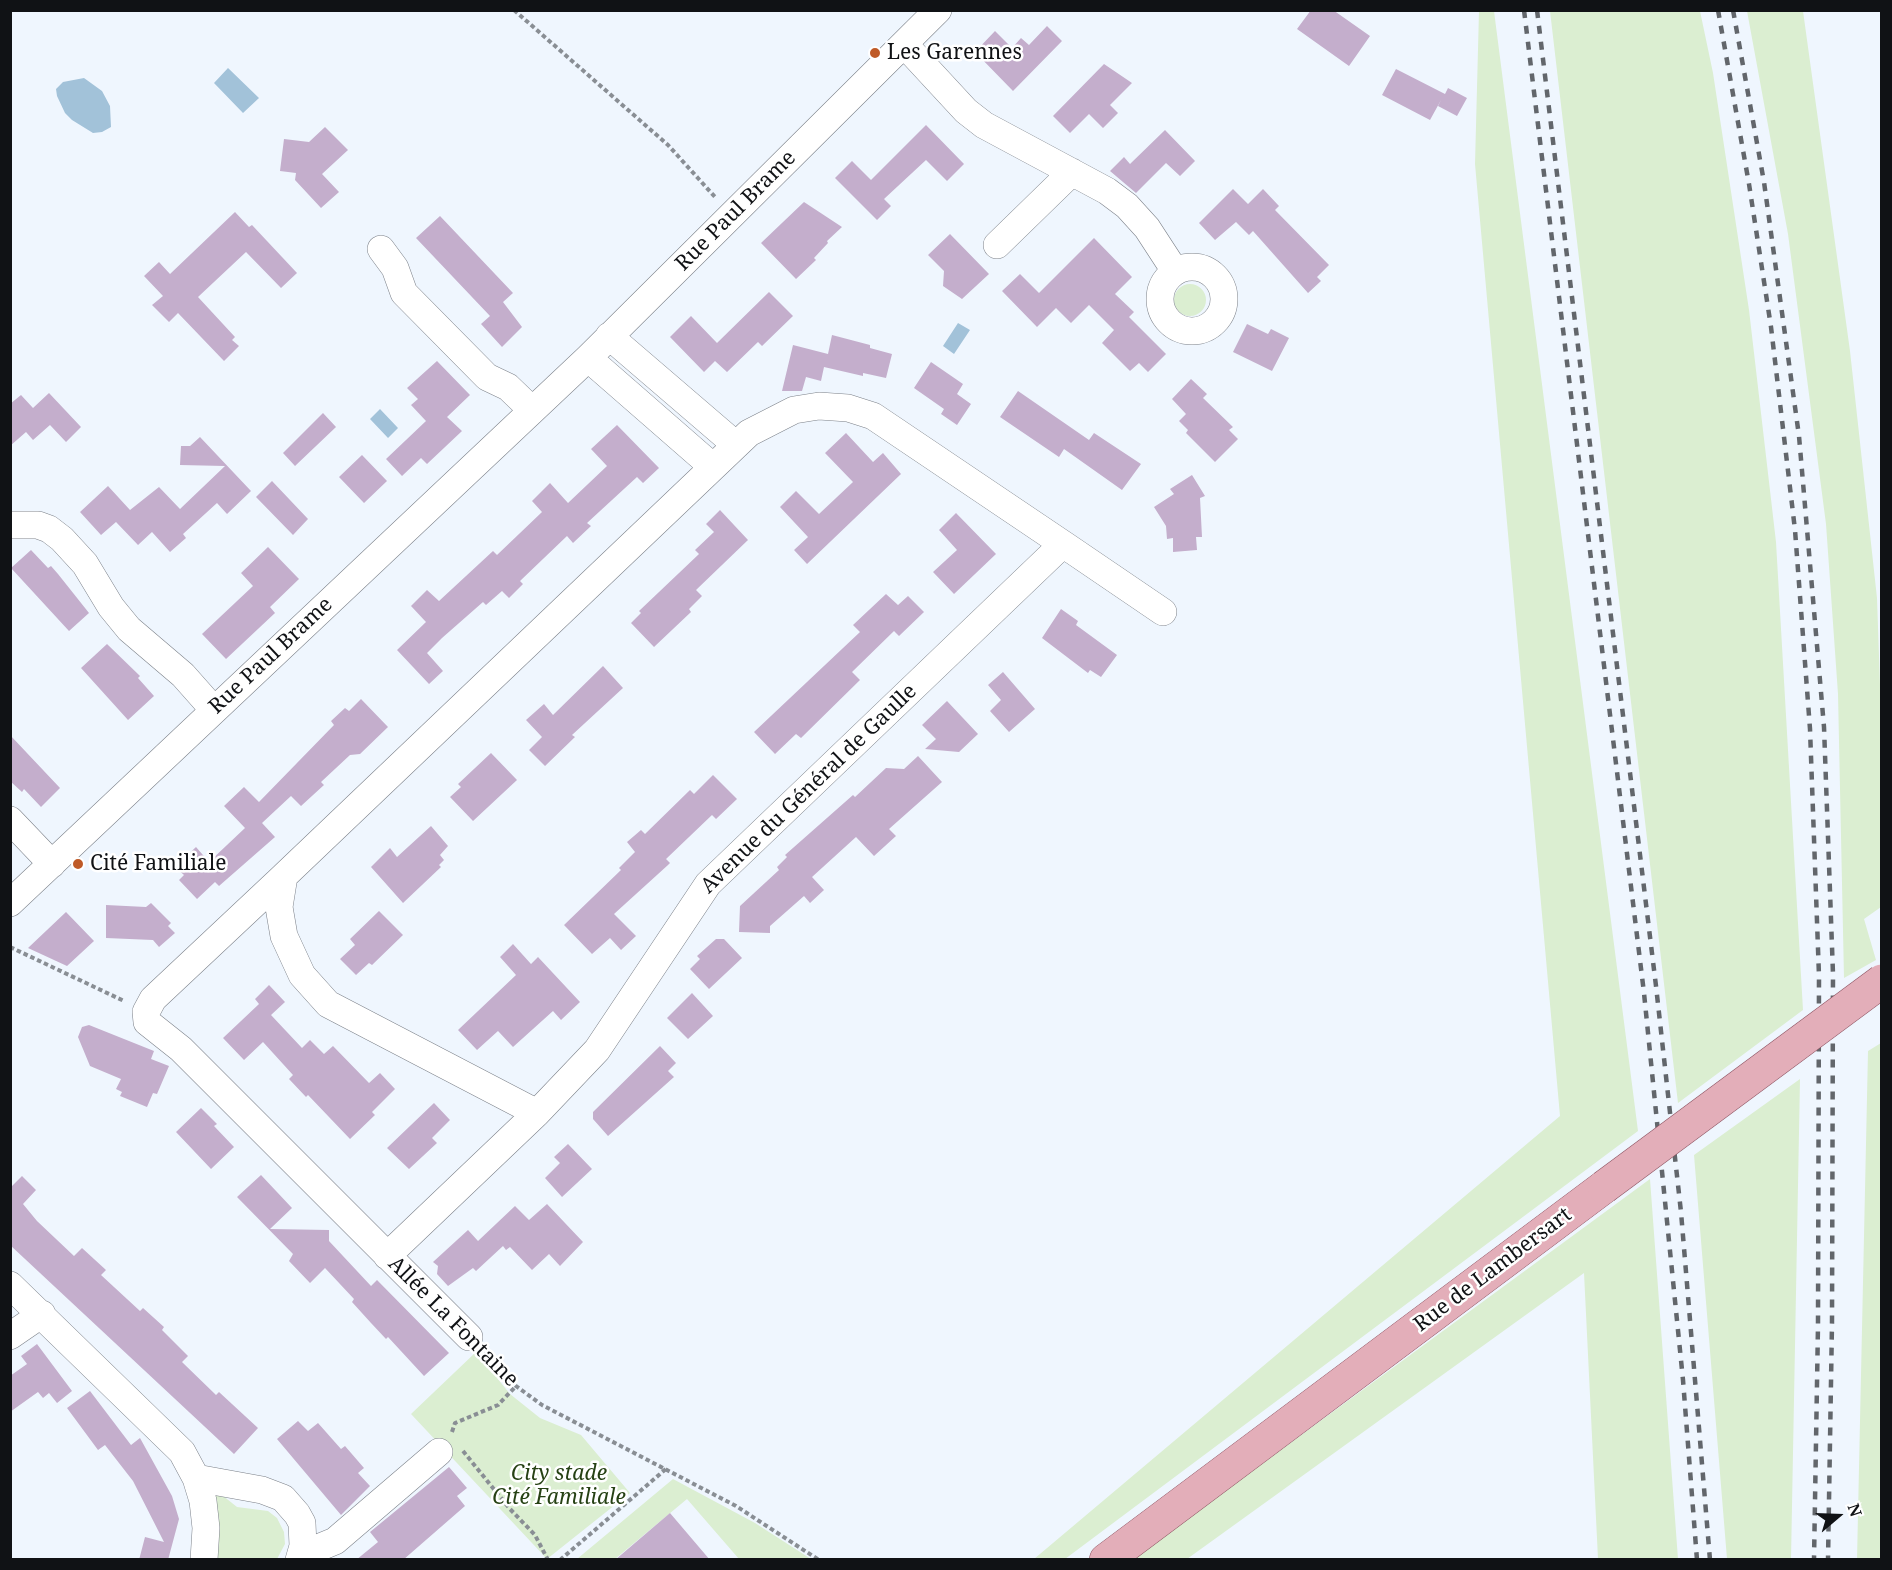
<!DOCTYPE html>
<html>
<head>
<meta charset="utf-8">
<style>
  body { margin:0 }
  #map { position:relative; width:1892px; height:1570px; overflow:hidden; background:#eff6fe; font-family:"Noto Serif",serif }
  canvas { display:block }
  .frame { position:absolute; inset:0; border:12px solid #101215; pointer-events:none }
  .north { position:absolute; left:1808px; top:1486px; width:60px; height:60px; -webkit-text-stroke:4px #fff; paint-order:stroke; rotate:71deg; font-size:16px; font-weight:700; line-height:24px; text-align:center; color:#101215 }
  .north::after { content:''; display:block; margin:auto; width:21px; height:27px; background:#101215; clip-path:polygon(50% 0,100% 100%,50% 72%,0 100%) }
</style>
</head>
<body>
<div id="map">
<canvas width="1892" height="1570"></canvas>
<div class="frame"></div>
<div class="north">N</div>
</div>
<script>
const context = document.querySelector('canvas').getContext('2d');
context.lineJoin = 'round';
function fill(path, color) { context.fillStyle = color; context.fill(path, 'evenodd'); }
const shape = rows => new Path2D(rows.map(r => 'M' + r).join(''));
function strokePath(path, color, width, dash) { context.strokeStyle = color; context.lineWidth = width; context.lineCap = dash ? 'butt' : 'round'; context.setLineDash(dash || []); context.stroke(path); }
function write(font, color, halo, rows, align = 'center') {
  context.font = font + ' "Noto Serif",serif'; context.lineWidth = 5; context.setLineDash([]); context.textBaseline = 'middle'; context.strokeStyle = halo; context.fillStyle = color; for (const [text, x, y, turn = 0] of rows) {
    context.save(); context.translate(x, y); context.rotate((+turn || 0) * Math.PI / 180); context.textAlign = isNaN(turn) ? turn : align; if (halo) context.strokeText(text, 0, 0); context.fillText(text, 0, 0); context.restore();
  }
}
fill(shape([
  [1479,11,1494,11,1638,1131,1065,1559,1034,1559,1560,1116,1475,164],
  [1550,11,1700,11,1713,73,1749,310,1776,542,1803,1010,1678,1103],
  [1747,11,1803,11,1850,351,1877,598,1882,743,1881,907,1864,919,1876,960,1844,978,1838,694,1826,524,1788,234],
  '1174 300a16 16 0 1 1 32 0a16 16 0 1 1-32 0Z',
  [1881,1043,1882,1559,1857,1560,1868,1051],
  [1800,1079,1791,1559,1727,1559,1694,1155],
  [1650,1179,1678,1559,1598,1559,1584,1273,1187,1559,1131,1560],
  [476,1352,510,1394,540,1418,581,1435,630,1493,547,1559,411,1414],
  [673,1479,755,1523,811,1559,739,1559,687,1499,615,1559,577,1559],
  [217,1491,237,1507,268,1511,277,1518,284,1532,285,1544,277,1559,211,1559,212,1493]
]), '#dbeed1');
fill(shape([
  [228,68,259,98,243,113,214,83],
  [84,78,102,91,110,106,111,127,102,132,93,133,72,120,65,113,57,96,56,89,63,82],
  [958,323,970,330,954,354,943,346],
  [380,409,398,428,388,438,370,419]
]), '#a2c2d9');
fill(shape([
  [1311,10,1333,10,1370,36,1349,66,1297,29],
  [1047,26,1062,41,1013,91,975,52,995,31,1012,48,1021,38,1029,45],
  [1104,64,1132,83,1110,105,1118,113,1103,128,1089,114,1070,133,1053,116],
  [1396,69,1445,94,1448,88,1467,98,1457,116,1438,106,1441,100,1430,120,1382,95],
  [926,125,964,164,947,181,926,160,884,199,891,206,877,220,835,178,852,161,871,180],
  [325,127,348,150,322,174,339,192,321,208,295,180,296,173,280,171,284,139,309,142],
  [1165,130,1195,161,1180,176,1166,163,1136,193,1110,171,1124,157,1130,164],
  [1233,189,1248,204,1263,189,1279,206,1275,210,1329,265,1317,277,1321,281,1308,293,1253,231,1249,235,1236,222,1215,240,1199,223],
  [804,202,842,227,827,241,828,243,814,258,816,260,796,279,761,243],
  [235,212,249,227,252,225,297,273,281,288,246,252,198,297,235,337,232,340,239,346,224,361,178,313,169,322,152,305,163,296,144,276,159,262,170,274],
  [440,216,513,293,503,302,522,327,502,347,481,324,490,316,416,238],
  [950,234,989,274,962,299,943,286,944,271,928,255],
  [1094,238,1132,277,1115,294,1134,312,1129,317,1166,354,1148,372,1139,363,1130,371,1102,343,1114,330,1089,305,1071,323,1056,308,1037,327,1002,291,1020,274,1039,293],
  [769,292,793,316,762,346,758,342,727,372,715,361,704,372,670,337,691,316,717,343],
  [1247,324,1268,334,1271,329,1289,338,1272,371,1233,352],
  [832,335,870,345,870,348,892,354,886,378,863,373,863,376,824,367,821,381,806,377,802,391,782,391,793,345,828,354],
  [437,361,470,395,447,417,462,431,427,464,421,458,402,476,386,459,426,421,411,405,418,399,407,388],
  [931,362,963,384,957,394,971,404,957,425,941,414,944,409,914,388],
  [1191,379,1207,394,1203,398,1233,427,1229,430,1238,439,1215,462,1186,433,1188,430,1179,421,1186,414,1172,399],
  [1018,391,1089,440,1094,433,1141,464,1122,490,1064,449,1059,457,1000,417],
  [49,393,81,427,66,442,50,425,33,440,26,432,10,446,10,404,21,395,33,408],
  [323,413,336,427,295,466,283,453],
  [617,425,659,468,643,483,637,477,587,523,591,526,573,543,567,536,520,581,523,584,509,598,502,591,486,605,483,602,442,638,427,653,443,671,429,684,397,650,426,622,411,606,427,590,439,601,493,551,497,555,542,512,532,501,550,483,568,503,607,466,591,449],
  [846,433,873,462,883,453,901,474,807,564,794,550,808,537,780,507,796,491,819,514,853,482,825,453],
  [200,437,251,491,227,514,217,503,183,534,186,538,170,552,152,532,138,545,116,522,101,535,80,512,108,486,130,510,159,487,180,509,225,466,180,465,181,446,190,446],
  [362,455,387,481,364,503,339,477],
  [1192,475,1205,496,1200,498,1202,537,1196,537,1197,550,1173,552,1173,538,1167,539,1166,526,1154,507,1174,494,1170,489],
  [272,481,308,519,293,535,256,497],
  [720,510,748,540,696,590,702,596,689,609,691,612,654,647,631,623,641,613,639,611,699,554,695,550,714,532,706,524],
  [956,513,996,554,954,594,933,572,957,550,939,530],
  [268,547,299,579,270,607,275,613,226,659,202,634,253,586,241,573],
  [31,550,48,568,51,566,58,574,89,613,69,631,11,568],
  [886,594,898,605,908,596,924,612,899,636,894,631,852,672,860,680,801,738,796,734,775,754,754,732,860,632,853,625],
  [1061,609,1078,621,1076,625,1117,655,1101,677,1090,670,1088,673,1042,638],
  [107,644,140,676,138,678,154,696,128,720,81,668],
  [603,666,623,688,572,735,575,737,545,766,529,750,542,737,526,720,544,704,553,715],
  [1003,672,1035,709,1009,732,990,711,1001,700,988,685],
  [361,699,388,727,360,754,350,755,321,782,324,785,301,806,291,796,262,823,275,837,219,886,215,882,197,899,179,880,184,875,175,867,196,847,209,862,245,828,224,806,244,787,259,802,334,725,331,721,345,708,349,711],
  [947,701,978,734,959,752,925,749,936,739,922,725],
  [10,735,60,788,41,807,24,789,22,792,10,781],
  [491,753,517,780,473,821,450,797,461,787,458,784],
  [918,756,942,782,889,829,896,836,874,856,856,837,812,877,824,890,810,903,804,896,770,926,770,933,739,932,740,906,779,870,777,867,787,857,785,855,853,795,855,797,886,768,904,769],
  [713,775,737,799,716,819,712,815,666,859,670,863,668,865,614,914,636,936,621,950,610,938,592,954,564,925,621,870,619,868,635,852,627,842,641,830,645,834,690,790,694,794],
  [431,826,448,846,440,855,444,860,439,865,441,867,403,903,371,867,390,848,397,857],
  [151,903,171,923,168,926,175,933,159,947,153,940,106,938,106,905,146,907],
  [379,911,403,935,372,965,369,963,356,975,340,959,355,945,350,939],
  [66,912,94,941,67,966,28,948],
  [716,939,724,939,742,958,709,989,690,969,700,959,697,956],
  [513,944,531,964,538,957,580,1002,561,1020,553,1011,513,1047,498,1031,477,1050,458,1030,516,975,500,957],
  [269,985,285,1002,271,1015,302,1048,310,1040,324,1054,333,1046,369,1083,380,1073,395,1089,372,1112,375,1115,350,1139,308,1095,306,1097,289,1079,293,1075,263,1042,244,1060,223,1038,259,1004,255,999],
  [692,993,713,1016,688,1039,667,1018],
  [89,1025,154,1051,151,1059,169,1066,157,1094,153,1093,147,1107,120,1096,122,1092,116,1089,121,1079,90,1066,78,1037,82,1027],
  [660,1046,676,1063,668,1071,674,1077,608,1136,593,1119,593,1112],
  [434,1103,450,1120,432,1138,437,1143,409,1169,387,1148],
  [201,1108,217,1124,214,1126,234,1147,211,1169,176,1132],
  [568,1144,592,1169,562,1197,545,1178,560,1163,554,1157],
  [261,1175,292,1208,270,1229,329,1230,329,1241,371,1286,377,1280,449,1353,424,1376,388,1337,386,1339,371,1323,352,1302,354,1299,325,1268,310,1283,289,1261,293,1254,237,1197],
  [22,1176,36,1190,23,1204,37,1221,74,1256,82,1248,106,1270,101,1275,140,1311,143,1308,164,1327,162,1330,188,1356,182,1362,216,1395,219,1392,258,1428,234,1454,10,1245,10,1188],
  [547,1204,583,1242,560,1266,549,1254,532,1270,510,1247,506,1250,503,1246,476,1271,473,1268,448,1286,437,1274,438,1266,433,1262,468,1230,478,1241,515,1206,529,1220],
  [37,1344,72,1391,57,1403,49,1393,43,1398,38,1392,10,1412,10,1376,27,1364,21,1356],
  [90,1391,131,1445,140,1438,172,1496,179,1519,168,1560,139,1560,145,1537,164,1542,133,1481,105,1445,98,1450,67,1408],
  [298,1421,308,1431,318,1423,341,1449,345,1446,364,1468,358,1473,370,1486,341,1515,277,1439],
  [449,1467,467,1488,457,1496,465,1506,403,1560,356,1560,378,1542,370,1532],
  [670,1513,710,1560,615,1560]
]), '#c4aecc');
const minor = shape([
  [904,44,966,111,984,125,1107,191,1127,206,1147,228,1175,271],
  [997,245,1072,172],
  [381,249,395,268,404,293,487,377,508,387,532,410],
  '1160 299a32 32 0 1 1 64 0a32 32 0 1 1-64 0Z',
  [609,336,736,445],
  [588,358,713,467],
  [819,406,848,408,873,416,1063,544,708,884,597,1050,537,1113,328,1004,302,975,284,936,279,907,284,876,749,433,794,410,819,406],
  [10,525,38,525,49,529,62,539,85,564,111,607,129,629,183,675,214,710],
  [1063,544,1163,612],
  [10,820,52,864],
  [284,876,153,999,146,1012,147,1022,181,1049,469,1337],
  [10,903,588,358,938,10],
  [387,1256,537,1113],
  [10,1285,182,1452,196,1478,203,1501,206,1528,204,1560],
  [10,1336,42,1314],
  [196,1478,262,1490,283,1498,297,1514,302,1523,303,1546,299,1560],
  [301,1555,335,1541,439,1452]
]);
const major = shape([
  [1106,1560,1604,1187]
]);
strokePath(minor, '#7c8189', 28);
strokePath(major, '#8d5462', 34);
strokePath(shape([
  [514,10,668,145,715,197],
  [10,947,124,1001],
  [484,1353,516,1386,542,1405,736,1506,819,1560],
  [452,1432,455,1423,498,1405,516,1386],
  [463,1451,510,1509,535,1535,548,1560],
  [560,1560,667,1468]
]), '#898e94', 4, [4.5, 3]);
strokePath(minor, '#fff', 27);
strokePath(major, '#e3aeb9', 33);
strokePath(shape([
  [1524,10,1644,993,1683,1380,1697,1560],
  [1537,10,1656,986,1681,1212,1710,1560],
  [1718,10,1749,184,1771,327,1795,530,1810,729,1819,976,1818,1325,1814,1560],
  [1733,10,1764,182,1799,436,1824,727,1833,974,1832,1323,1828,1560]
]), '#62666b', 4.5, [8, 8]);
const majorBridge = shape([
  [1604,1187,1882,981]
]);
strokePath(majorBridge, '#8d5462', 34, []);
strokePath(majorBridge, '#e3aeb9', 33);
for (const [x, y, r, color] of [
  [875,53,6,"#bf5a27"],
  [78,864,6,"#bf5a27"]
]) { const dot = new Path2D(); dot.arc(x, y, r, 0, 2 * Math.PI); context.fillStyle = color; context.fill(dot); strokePath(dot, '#fff', 2); }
write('21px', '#101215', '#fff', [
  ["Les Garennes",887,53],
  ["Cité Familiale",90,864]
], 'left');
write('21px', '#101215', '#fff', [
  ["Rue Paul Brame",736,211,-45],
  ["Rue Paul Brame",271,656,-43],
  ["Avenue du Général de Gaulle",809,789,-44],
  ["Rue de Lambersart",1493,1270,-37],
  ["Allée La Fontaine",453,1322,45]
]);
write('italic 21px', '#264114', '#fff', [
  ["City stade",559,1474],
  ["Cité Familiale",559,1498]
]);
</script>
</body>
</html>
